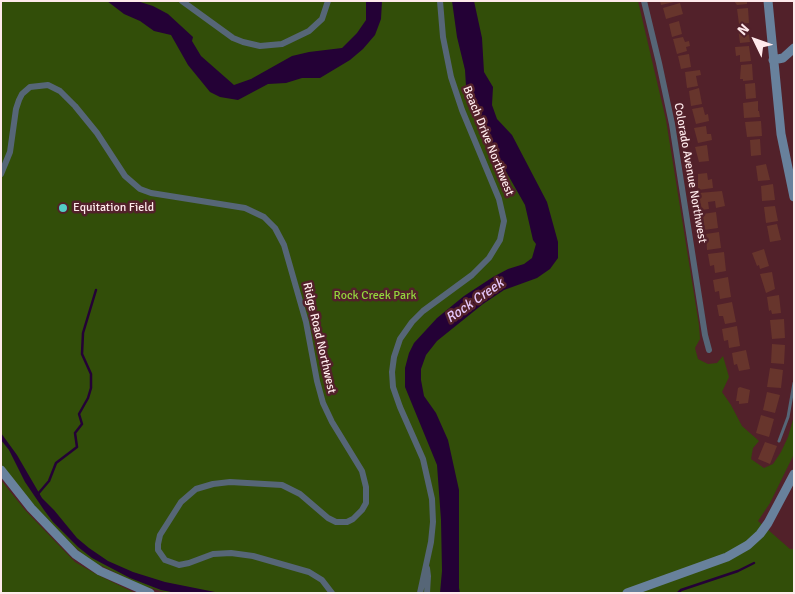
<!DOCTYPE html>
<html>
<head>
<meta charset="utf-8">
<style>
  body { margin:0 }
  #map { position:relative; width:795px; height:594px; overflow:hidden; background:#52212a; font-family:Signika,sans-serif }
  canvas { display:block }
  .frame { position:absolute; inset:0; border:2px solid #fee9eb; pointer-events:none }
  .north { position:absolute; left:730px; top:15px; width:50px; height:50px; -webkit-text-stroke:4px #52212a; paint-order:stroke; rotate:312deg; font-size:14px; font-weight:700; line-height:20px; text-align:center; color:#fee9eb }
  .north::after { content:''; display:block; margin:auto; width:18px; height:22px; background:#fee9eb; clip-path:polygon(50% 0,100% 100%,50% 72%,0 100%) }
</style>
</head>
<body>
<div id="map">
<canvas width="795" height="594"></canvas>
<div class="frame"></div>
<div class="north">N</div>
</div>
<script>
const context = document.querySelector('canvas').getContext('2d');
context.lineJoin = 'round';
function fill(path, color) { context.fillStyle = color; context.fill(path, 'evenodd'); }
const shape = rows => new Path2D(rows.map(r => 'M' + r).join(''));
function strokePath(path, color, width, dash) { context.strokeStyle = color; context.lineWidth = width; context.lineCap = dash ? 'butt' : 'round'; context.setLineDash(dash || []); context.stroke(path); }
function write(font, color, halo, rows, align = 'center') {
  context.font = font + ' Signika,sans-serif'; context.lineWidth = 5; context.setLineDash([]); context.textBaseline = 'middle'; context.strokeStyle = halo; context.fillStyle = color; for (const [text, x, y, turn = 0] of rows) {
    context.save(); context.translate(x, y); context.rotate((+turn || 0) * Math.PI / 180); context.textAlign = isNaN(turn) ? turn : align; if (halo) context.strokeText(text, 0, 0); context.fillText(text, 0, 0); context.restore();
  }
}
fill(shape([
  [1,1,638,1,666,120,699,325,700,339,695,348,698,359,708,364,717,363,723,356,729,377,722,392,731,405,742,426,759,441,753,448,751,459,764,468,773,464,781,452,788,437,794,416,794,454,770,503,758,521,790,549,794,549,794,593,168,593,143,586,91,561,65,539,35,507,10,479,1,464],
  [1,480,25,510,75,562,96,574,135,593,1,593]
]), '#324e09');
fill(shape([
  [107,1,137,1,153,6,168,14,193,37,192,41,201,56,234,85,251,79,292,56,309,52,342,48,357,33,366,20,366,1,382,1,381,19,375,35,363,49,350,60,320,78,302,78,286,83,268,84,238,100,220,97,210,92,188,65,171,35,154,31,140,21,124,14],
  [452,1,474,1,482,38,484,72,493,87,492,105,497,119,512,135,547,202,558,242,558,258,550,269,537,278,504,290,483,304,437,341,426,355,421,369,421,380,424,396,436,413,448,440,459,490,459,588,460,593,440,593,442,571,441,520,437,465,405,387,405,368,409,353,414,343,437,318,464,296,493,277,508,269,524,264,532,258,536,244,533,240,525,205,492,147,466,86,465,70,457,37],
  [1,433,17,455,42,498,54,510,77,538,89,548,108,561,133,572,165,582,220,593,176,593,161,590,130,578,92,558,78,547,53,522,44,510,25,482,9,450,1,440]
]), '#240136');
strokePath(shape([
  [37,495,49,481,56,463,77,447,75,433,82,424,79,414,88,398,91,388,91,374,82,354,83,333,96,290],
  [678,593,681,590,738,571,754,563]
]), '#240136', 2.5);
fill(shape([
  [660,1,674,1,674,2,661,5],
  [734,1,747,1,747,4,737,5],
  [680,3,683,14,666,19,663,8],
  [748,8,749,23,739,24,737,9],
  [679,21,682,34,672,37,669,24],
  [748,27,750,42,740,43,738,28],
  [683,37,685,42,689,41,690,46,686,47,687,51,677,54,673,39],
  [749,46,751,61,740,62,740,55,736,56,735,47],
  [689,54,691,67,681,69,678,56],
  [752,64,753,80,743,81,743,79,740,79,741,65],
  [700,70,701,75,696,76,698,86,687,88,685,72],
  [755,83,756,98,746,99,745,84],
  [699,88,702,104,691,106,689,91],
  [758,101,758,111,759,111,760,117,744,118,743,103],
  [703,107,705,115,708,114,709,121,696,124,692,109],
  [761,121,762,136,747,137,745,122],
  [706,126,707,134,711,134,712,140,698,143,694,128],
  [760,139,761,155,751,156,750,140],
  [707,145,709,161,699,162,695,147],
  [766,164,770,180,758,181,756,166],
  [707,173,708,180,712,179,713,188,698,190,698,174],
  [773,184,775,200,762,201,761,186],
  [722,191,725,206,716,208,715,201,708,202,709,209,701,210,699,193],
  [775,206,778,221,766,223,764,207],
  [716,212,718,228,704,230,703,214],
  [777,224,781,240,770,242,767,226],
  [719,232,721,248,707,250,706,234],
  [764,249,769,266,760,269,759,265,757,266,752,253],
  [724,252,726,271,715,273,714,265,710,266,708,254],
  [772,272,775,289,766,293,760,274],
  [728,277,731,297,720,299,719,291,715,292,713,280],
  [779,295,781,313,772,314,771,310,769,311,767,297],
  [732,302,736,322,725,324,723,316,719,316,717,305],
  [784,319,785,338,772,339,770,320],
  [737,326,740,346,729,348,728,340,724,341,722,329],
  [772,344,785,345,784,364,771,363],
  [746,350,750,369,739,371,737,364,734,365,732,353],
  [770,368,783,370,781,388,767,387],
  [740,387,750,390,748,403,739,404,739,401,736,401,738,388],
  [767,392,780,395,775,413,763,410],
  [761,415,774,419,769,437,756,433],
  [765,442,777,446,770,464,758,459]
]), '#67352c');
strokePath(shape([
  [779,441,788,417,794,383]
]), '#566677', 3);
strokePath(shape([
  [182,1,233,38,243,42,260,46,282,44,309,31,322,19,328,1],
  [644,1,659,63,672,124,705,335,709,350],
  [1,174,10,152,16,109,19,100,22,94,30,87,48,85,60,91,75,106,97,133,125,176,140,189,151,193,245,208,264,217,275,228,284,245,306,322,317,381,323,403,332,422,362,471,366,487,366,503,362,510,353,519,347,522,336,522,328,518,300,494,282,485,230,482,213,484,196,489,181,502,160,535,158,544,158,550,165,560,179,565,189,563,213,554,231,553,253,556,309,572,322,580,332,593],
  [420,593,431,542,433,522,432,499,423,459,400,407,393,387,392,372,394,357,400,339,412,322,423,311,472,275,489,258,500,240,504,221,499,199,462,110,451,77,443,37,440,1],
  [427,593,428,576,427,568]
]), '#566677', 6);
strokePath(shape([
  [768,1,781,134,794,197],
  [773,60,783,58,794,48],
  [1,470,31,508,75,554,100,571,150,593],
  [627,593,727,557,748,545,760,534,768,523,794,474]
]), '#68819c', 9);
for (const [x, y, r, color] of [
  [63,208,5,"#54cdc7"]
]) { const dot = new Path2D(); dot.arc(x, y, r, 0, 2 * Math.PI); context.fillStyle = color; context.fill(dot); strokePath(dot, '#52212a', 2); }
write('12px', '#fee9eb', '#52212a', [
  ["Beach Drive Northwest",488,141,68],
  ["Colorado Avenue Northwest",690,173,80],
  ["Ridge Road Northwest",319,338,77]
]);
write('12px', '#fee9eb', '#52212a', [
  ["Equitation Field",73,208]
], 'left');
write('12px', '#93d63d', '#52212a', [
  ["Rock Creek Park",375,296]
]);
write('italic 14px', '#e5c7fb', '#52212a', [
  ["Rock Creek",475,301,-35]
]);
</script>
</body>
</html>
